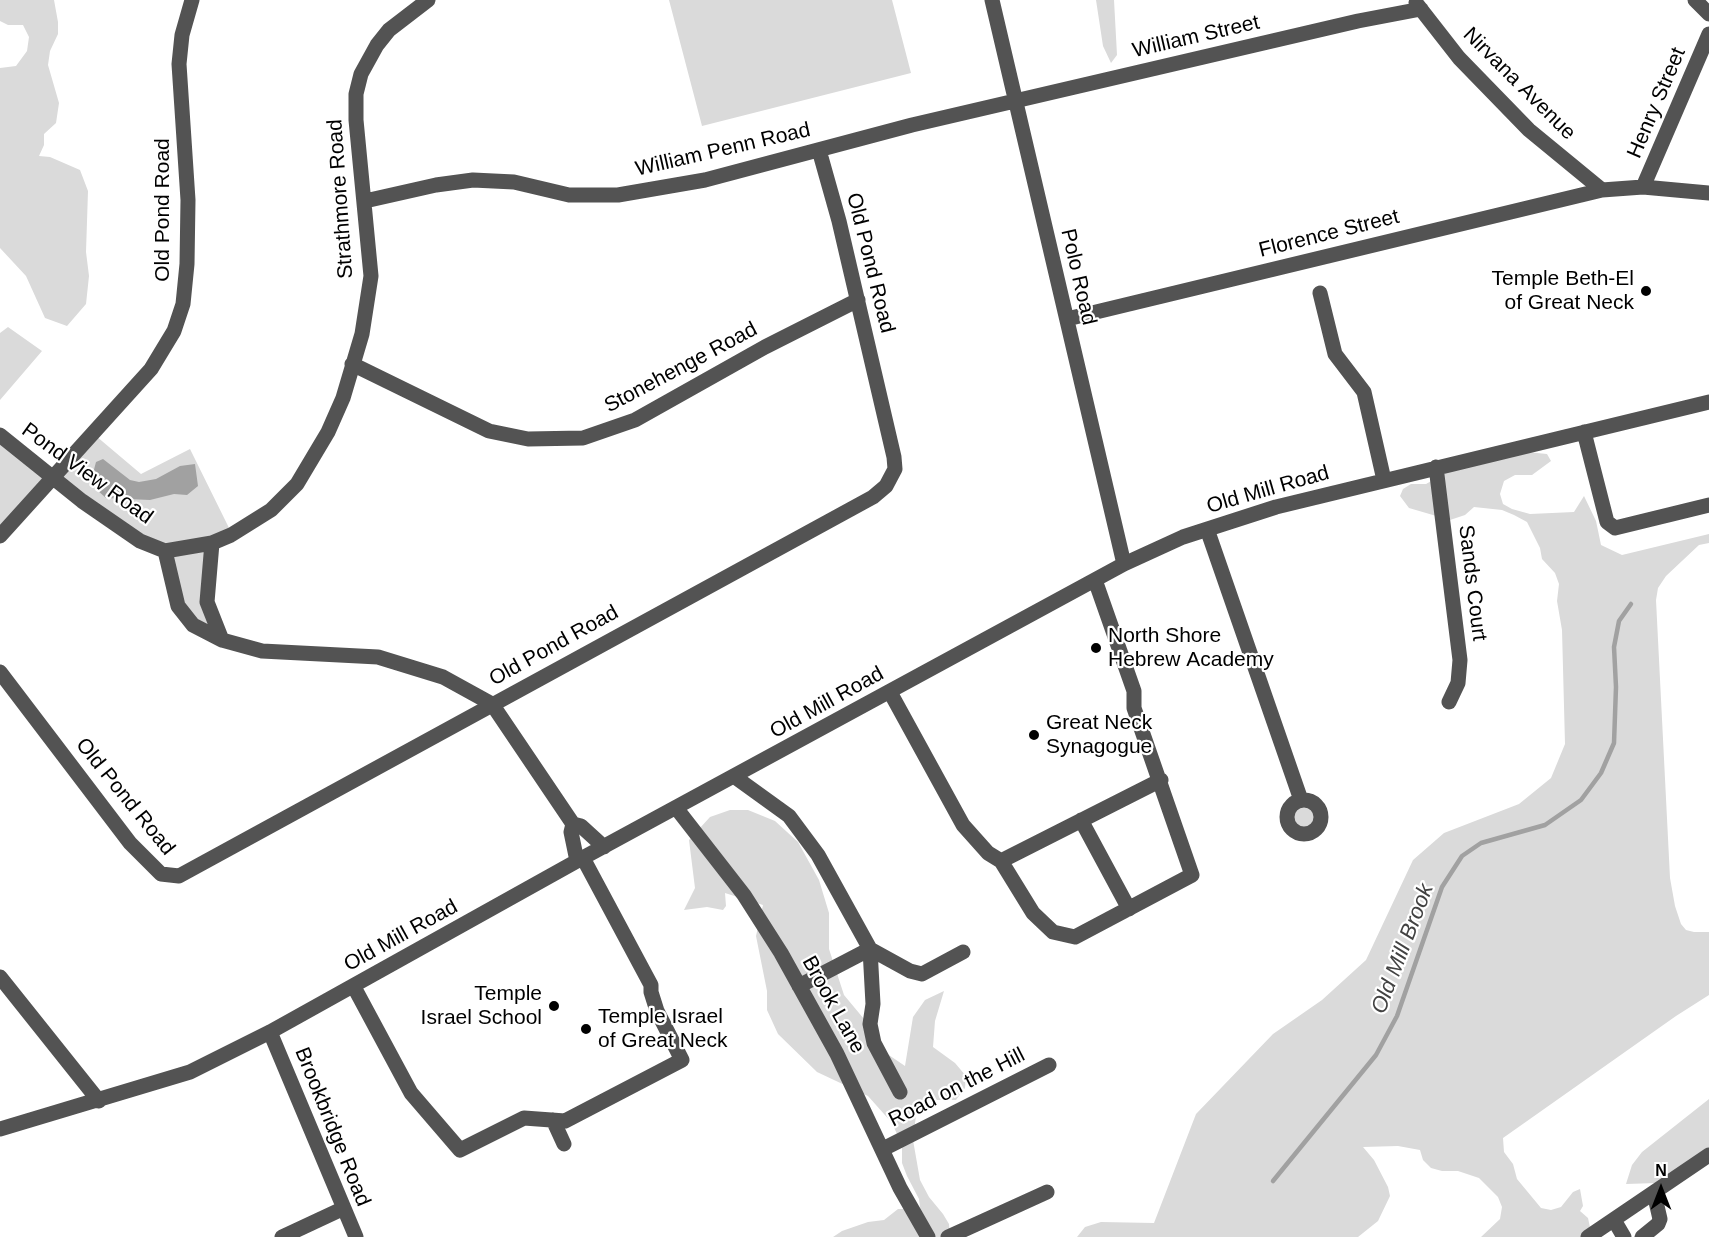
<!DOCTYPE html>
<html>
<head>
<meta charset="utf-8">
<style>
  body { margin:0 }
  #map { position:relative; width:1709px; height:1237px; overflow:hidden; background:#fff; font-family:Helvetica,sans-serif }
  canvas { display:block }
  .north { position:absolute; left:1631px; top:1159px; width:60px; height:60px; -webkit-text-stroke:4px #fff; paint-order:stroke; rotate:0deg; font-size:16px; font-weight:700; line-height:24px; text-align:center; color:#000 }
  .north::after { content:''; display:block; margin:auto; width:21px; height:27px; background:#000; clip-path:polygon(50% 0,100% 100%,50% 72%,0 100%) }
</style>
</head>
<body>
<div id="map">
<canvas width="1709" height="1237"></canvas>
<div class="north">N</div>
</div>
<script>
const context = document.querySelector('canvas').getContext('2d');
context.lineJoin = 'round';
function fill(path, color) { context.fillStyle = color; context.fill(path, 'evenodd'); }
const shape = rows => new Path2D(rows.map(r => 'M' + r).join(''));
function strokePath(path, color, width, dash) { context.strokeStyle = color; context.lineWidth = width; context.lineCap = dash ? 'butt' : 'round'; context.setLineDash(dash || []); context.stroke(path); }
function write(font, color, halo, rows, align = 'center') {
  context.font = font + ' Helvetica,sans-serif'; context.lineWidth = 4.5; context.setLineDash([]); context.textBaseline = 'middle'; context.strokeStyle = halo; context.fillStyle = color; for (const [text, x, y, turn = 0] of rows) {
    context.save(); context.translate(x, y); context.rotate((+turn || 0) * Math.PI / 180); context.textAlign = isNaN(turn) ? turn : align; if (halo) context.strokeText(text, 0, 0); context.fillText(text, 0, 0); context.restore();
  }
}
fill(shape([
  [0,0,54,0,58,22,58,34,50,51,48,65,59,103,56,123,44,134,44,145,39,156,50,157,80,170,88,191,86,252,89,276,86,304,67,326,45,318,26,276,0,248,0,68,16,66,27,51,29,37,23,25,8,25,0,21],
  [669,0,892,0,911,73,702,126],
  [1096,0,1114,0,1117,55,1111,63,1103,46],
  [8,327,42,351,0,400,0,333],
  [0,435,53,478,0,536],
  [96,436,141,474,190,449,231,532,166,549,140,537,58,477],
  [1527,452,1547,454,1551,461,1532,475,1515,475,1504,481,1500,494,1503,504,1512,509,1530,514,1574,512,1584,496,1596,521,1601,545,1622,555,1709,534,1709,543,1699,545,1666,576,1658,588,1656,600,1670,878,1675,906,1681,924,1686,930,1694,932,1709,932,1709,995,1676,1016,1503,1138,1504,1152,1513,1164,1517,1179,1541,1208,1551,1210,1561,1207,1573,1192,1580,1189,1583,1206,1580,1211,1588,1218,1592,1237,1481,1237,1500,1219,1502,1207,1498,1197,1479,1178,1458,1171,1442,1171,1431,1168,1423,1160,1420,1150,1398,1146,1363,1147,1374,1160,1388,1187,1390,1196,1378,1221,1358,1237,1077,1237,1085,1227,1101,1222,1154,1223,1196,1114,1273,1034,1322,1000,1366,960,1413,860,1444,833,1519,804,1551,778,1565,744,1562,630,1557,601,1559,584,1555,573,1542,559,1540,548,1527,522,1514,515,1502,510,1474,507,1465,515,1450,520,1409,508,1400,496,1403,489,1411,484,1426,484,1449,471],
  [212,543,215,625,193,625,165,551],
  '1290 817a14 14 0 1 1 28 0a14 14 0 1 1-28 0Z',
  [730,810,748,810,775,821,798,842,819,880,829,913,829,949,844,995,869,1025,880,1049,905,1066,913,1017,925,1000,944,991,935,1021,933,1047,955,1063,966,1076,965,1088,956,1100,927,1100,917,1107,913,1140,920,1180,929,1197,943,1214,949,1224,950,1237,833,1237,842,1231,868,1222,884,1220,898,1209,907,1209,921,1215,919,1199,907,1176,902,1163,902,1145,892,1123,868,1096,817,1072,778,1034,767,1010,767,991,756,936,763,905,725,893,726,906,723,910,707,907,684,910,695,888,689,840,710,817],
  [1709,1099,1709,1151,1657,1183,1626,1184,1632,1165,1642,1152]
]), '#dadada');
fill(shape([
  [103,459,130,480,139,482,156,479,180,466,195,464,198,486,187,495,174,494,150,500,106,498,97,490,92,477,96,462]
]), '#a1a1a1');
strokePath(shape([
  [1273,1181,1376,1055,1397,1016,1442,887,1462,856,1481,843,1545,825,1581,800,1601,773,1614,743,1616,687,1614,647,1619,621,1631,604]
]), '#a1a1a1', 4.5);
strokePath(shape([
  [992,0,1124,564],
  [1695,0,1709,14],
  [1416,3,1459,58,1529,130,1602,190,1643,187,1709,193],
  [1643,187,1709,34],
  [365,201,436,185,473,180,514,182,569,195,618,195,705,180,912,125,1358,21,1421,9],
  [1320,293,1335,354,1364,392,1384,480],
  [1067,319,1602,190],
  [352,364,489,431,528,439,583,438,635,420,765,347,858,300],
  [1584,432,1607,522,1615,528,1709,505],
  [0,435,82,501,140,541,165,551,212,543,231,535,271,510,297,484,328,432,343,398,362,334,371,276,356,120,356,94,361,74,377,45,389,30,428,0],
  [1436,467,1460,660,1458,683,1449,702],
  [1207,529,1301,800],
  [0,536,151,369,174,331,183,304,187,264,188,200,179,64,182,35,192,0],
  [212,543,207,602,222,640],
  [165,551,178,606,193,625,222,640,262,651,378,657,443,677,492,704,573,824,581,826,604,847],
  [0,672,130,843,161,874,179,876,873,497,886,486,895,469,894,457,839,221,819,150],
  [890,692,963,825,988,853,1001,861,1033,913,1053,932,1075,937,1192,875,1134,708,1134,691,1095,580],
  [735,777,789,816,818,855,870,949,799,986],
  '1287 817a17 17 0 1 1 34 0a17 17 0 1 1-34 0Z',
  [677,809,744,895,781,953,837,1054,900,1188,928,1237],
  [1081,820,1129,909],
  [573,824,571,832,577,861],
  [1001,861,1161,780],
  [870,949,873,1004,870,1024,874,1043,900,1092],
  [870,949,910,971,922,974,963,952],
  [0,977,99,1101],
  [354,987,411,1093,460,1150,524,1118,565,1121,682,1060,657,1011,651,992,651,985,583,858],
  [270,1032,356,1237],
  [553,1120,564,1144],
  [0,1129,190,1072,270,1032,577,861,1124,564,1183,537,1276,507,1709,402],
  [883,1149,1049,1065],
  [1614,1220,1624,1237],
  [282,1237,342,1209],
  [948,1237,1047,1192],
  [1588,1237,1709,1155],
  [1642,1237,1658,1224,1660,1219,1654,1193]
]), '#535353', 15);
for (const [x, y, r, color] of [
  [1646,291,6,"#000"],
  [1096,648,6,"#000"],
  [1034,735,6,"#000"],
  [554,1006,6,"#000"],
  [586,1029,6,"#000"]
]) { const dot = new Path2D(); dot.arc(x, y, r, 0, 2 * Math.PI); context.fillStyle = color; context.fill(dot); strokePath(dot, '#fff', 2); }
write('21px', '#000', '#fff', [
  ["William Street",1196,37,-13],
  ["Nirvana Avenue",1519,84,45],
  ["Henry Street",1657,103,-67],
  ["William Penn Road",723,150,-13],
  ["Strathmore Road",341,199,-94],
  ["Old Pond Road",163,210,-90],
  ["Florence Street",1329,234,-14],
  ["Old Pond Road",870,263,76],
  ["Polo Road",1078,277,77],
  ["Stonehenge Road",681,368,-28],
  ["Pond View Road",87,474,36],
  ["Old Mill Road",1268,490,-16],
  ["Sands Court",1472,583,83],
  ["Old Pond Road",554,646,-29],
  ["Old Mill Road",827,703,-29],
  ["Old Pond Road",125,797,51],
  ["Old Mill Road",401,936,-29],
  ["Brook Lane",833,1005,61],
  ["Road on the Hill",957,1088,-27],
  ["Brookbridge Road",332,1127,68]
]);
write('21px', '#000', '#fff', [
  ["Temple Beth-El",1634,279,"right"],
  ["of Great Neck",1634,303,"right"],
  ["North Shore",1108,636],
  ["Hebrew Academy",1108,660],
  ["Great Neck",1046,723],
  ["Synagogue",1046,747],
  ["Temple",542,994,"right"],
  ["Israel School",542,1018,"right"],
  ["Temple Israel",598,1017],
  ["of Great Neck",598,1041]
], 'left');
write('italic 22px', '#424242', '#fff', [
  ["Old Mill Brook",1403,949,-69]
]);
</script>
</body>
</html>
